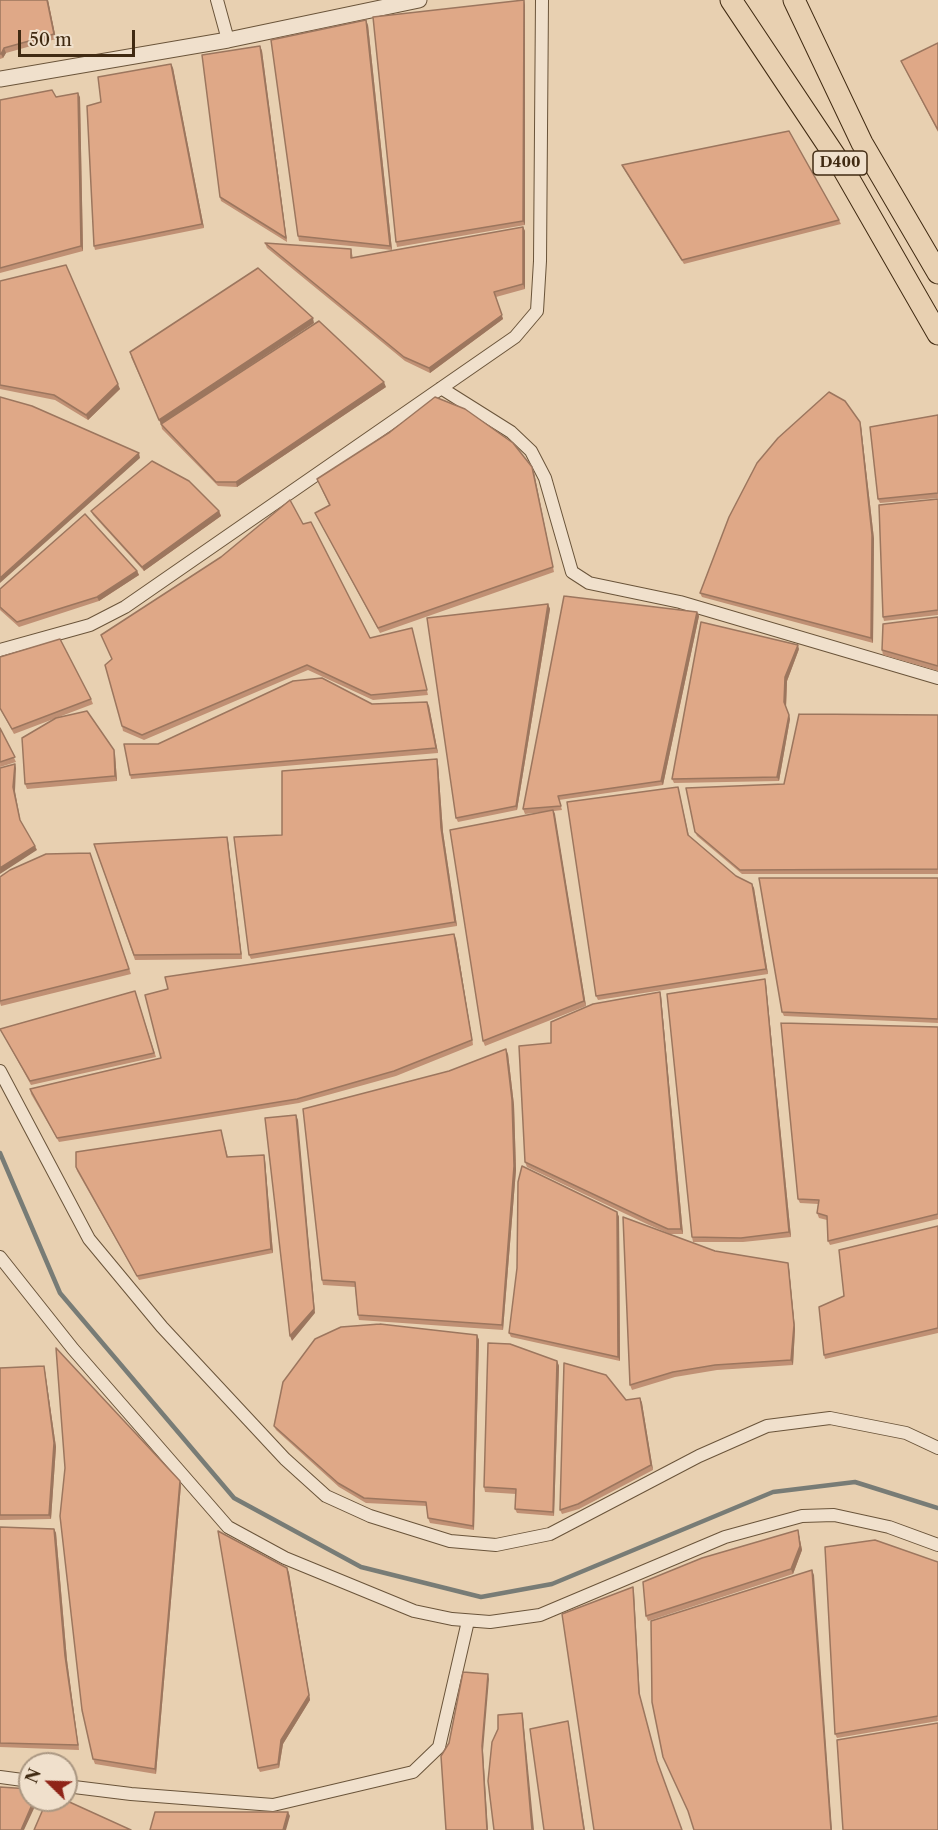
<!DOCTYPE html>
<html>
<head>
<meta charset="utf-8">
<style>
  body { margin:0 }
  #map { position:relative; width:938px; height:1830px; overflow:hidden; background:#e8d0b1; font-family:"Libre Caslon Text",serif }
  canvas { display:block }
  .north { position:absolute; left:18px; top:1752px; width:60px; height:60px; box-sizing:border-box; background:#f0e0cc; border:2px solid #aa9782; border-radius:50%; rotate:293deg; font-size:16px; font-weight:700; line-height:24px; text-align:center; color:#402a12 }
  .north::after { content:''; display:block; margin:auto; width:21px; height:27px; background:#8f2418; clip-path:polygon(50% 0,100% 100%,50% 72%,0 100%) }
  .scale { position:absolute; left:18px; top:30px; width:117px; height:27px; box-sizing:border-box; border:3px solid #402a12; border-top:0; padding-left:8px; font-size:18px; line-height:21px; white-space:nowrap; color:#402a12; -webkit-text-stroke:4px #f0e0cc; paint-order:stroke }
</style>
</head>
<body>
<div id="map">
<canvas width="938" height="1830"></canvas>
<div class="north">N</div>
<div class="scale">50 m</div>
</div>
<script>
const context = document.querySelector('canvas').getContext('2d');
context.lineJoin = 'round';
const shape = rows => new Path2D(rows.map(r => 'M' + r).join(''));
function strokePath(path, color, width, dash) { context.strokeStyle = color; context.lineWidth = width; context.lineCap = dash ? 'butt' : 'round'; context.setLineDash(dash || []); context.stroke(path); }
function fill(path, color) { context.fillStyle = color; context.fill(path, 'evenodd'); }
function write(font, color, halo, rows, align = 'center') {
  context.font = font + ' "Libre Caslon Text",serif'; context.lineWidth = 6; context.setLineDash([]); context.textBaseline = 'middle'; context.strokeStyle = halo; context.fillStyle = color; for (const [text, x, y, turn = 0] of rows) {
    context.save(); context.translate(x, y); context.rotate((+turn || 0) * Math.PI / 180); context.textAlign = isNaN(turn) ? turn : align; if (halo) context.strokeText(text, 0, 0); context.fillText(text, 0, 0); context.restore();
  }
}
strokePath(shape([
  [0,1153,60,1293,234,1498,361,1567,481,1597,552,1584,773,1492,855,1482,938,1508]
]), '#787c76', 4.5);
const minor = shape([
  [217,0,228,40],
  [441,388,511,432,531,451,545,478,572,572,589,583,680,602,938,678],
  [0,650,90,625,125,607,515,337,537,311,540,261,542,0],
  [0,1071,89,1239,162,1327,285,1459,326,1496,370,1516,450,1541,496,1545,550,1534,699,1456,767,1426,830,1418,906,1433,938,1448],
  [0,1257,73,1349,228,1527,285,1558,414,1611,452,1619,490,1622,540,1615,725,1537,802,1516,834,1515,889,1527,938,1545],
  [0,1777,30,1781],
  [66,1786,131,1794,273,1805,413,1772,439,1747,468,1621]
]);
const tertiary = shape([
  [0,79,228,40,419,0]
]);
const trunk = shape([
  [731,0,841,165,938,334],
  [794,0,862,143,938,273]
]);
strokePath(minor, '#6a543a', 14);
strokePath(tertiary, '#6a543a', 17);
strokePath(trunk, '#402a12', 23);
strokePath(minor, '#f0e0cc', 12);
strokePath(tertiary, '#f0e0cc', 15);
strokePath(trunk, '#e8d0b1', 21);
fill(shape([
  [0,0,48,0,56,39,6,53,3,58,0,59],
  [525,5,525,225,397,247,396,242],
  [368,25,392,250,299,241,298,236],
  [938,43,938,132,901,61],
  [260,46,262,51,287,242,221,201,220,197],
  [173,68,204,228,95,250,94,246,101,102],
  [56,97,80,97,83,251,0,273,0,100],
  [622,165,839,220,841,224,684,264,624,169],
  [523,227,525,231,525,289,496,297,503,319,430,373,405,361,267,248,265,243,351,249,353,258],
  [0,281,120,389,88,420,55,400,0,389],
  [314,323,189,406,386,387,237,487,218,486,162,429,161,424,131,357],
  [938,415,938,498,880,503,878,499],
  [860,422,861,426,874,539,873,643,702,597,700,593],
  [532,467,554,572,380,633,317,517,315,513,329,505,317,479],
  [938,499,938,615,884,621,883,617],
  [91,511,219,511,221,516,144,571,93,515],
  [303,524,370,638,412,628,428,695,373,700,308,670,144,740,123,731,122,726],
  [137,571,139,575,99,601,19,627,0,610,0,589],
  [548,604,550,609,517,810,458,822,456,818],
  [697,612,699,616,663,785,559,800,562,810,554,811,586,1006,485,1046,483,1041,543,812,525,814,523,809],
  [938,617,938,671,883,655,882,650],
  [799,649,787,681,786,707,790,719,779,781,674,783,672,779],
  [0,657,91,699,93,704,14,734,0,709],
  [372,704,429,706,438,753,131,779,130,775,158,744],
  [938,715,938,874,742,874,697,836,695,832,784,784],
  [0,728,16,762,0,767],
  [115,754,117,781,27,789,25,784],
  [437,759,438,764,443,832,457,926,251,959,249,955],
  [679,791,689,836,736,876,754,888,768,974,598,1000,596,996],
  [227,837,228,841,242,959,135,960,94,844],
  [90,853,131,974,1,1006,0,1003,0,877],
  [938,878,938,1023,784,1016,782,1012],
  [456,939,473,1045,396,1076,299,1103,59,1142,31,1094,30,1089,161,1058],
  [766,984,791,1237,743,1242,693,1242,692,1237],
  [135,991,156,1057,31,1085,0,1029],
  [661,996,683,1234,670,1234,649,1225,527,1167,525,1162],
  [938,1027,938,1219,830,1245,828,1241,827,1220,819,1218,817,1213,818,1204,800,1203,798,1199],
  [508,1054,514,1105,516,1170,503,1330,359,1320,358,1315,355,1287,323,1285,322,1280,449,1071],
  [222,1135,228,1157,264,1155,265,1160,273,1253,139,1280,77,1171,76,1167],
  [617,1212,619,1217,620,1361,511,1337,509,1333],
  [938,1226,938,1333,825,1359,824,1355,844,1296],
  [715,1251,788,1263,789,1268,795,1329,793,1365,717,1370,675,1377,632,1390,630,1385],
  [477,1335,479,1340,474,1530,430,1523,428,1518,427,1506,366,1503,339,1487,276,1430,274,1426],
  [557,1361,559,1366,554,1516,517,1513,515,1509,516,1494,485,1492,484,1487],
  [44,1366,45,1371,56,1447,51,1519,0,1520,0,1368],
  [640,1398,642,1403,653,1470,579,1509,562,1514,560,1510,626,1400],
  [181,1485,156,1774,95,1764,93,1759],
  [0,1527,54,1529,56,1533,67,1660,79,1750,0,1747],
  [798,1530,802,1550,793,1574,648,1621,646,1616],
  [938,1562,938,1721,837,1738,835,1734],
  [287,1568,289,1573,310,1700,283,1744,279,1768,260,1772,258,1768]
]), '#c09074');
fill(shape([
  [47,0,48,0,56,39,54,34],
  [524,0,525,5,525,225,523,221],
  [366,20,368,25,392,250,390,246],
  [260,46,262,51,287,242,286,238],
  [4,48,6,53,3,58,1,54],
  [171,64,173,68,204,228,202,224],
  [78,93,80,97,83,251,81,246],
  [523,227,525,231,525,289,523,284],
  [494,292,503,319,430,373,429,368],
  [313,318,314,323,161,424,159,420],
  [384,382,386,387,237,487,236,482],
  [118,384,120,389,88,420,86,415],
  [860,422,861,426,874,539,873,643,871,638],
  [139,453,140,458,0,583,0,578],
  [532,467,534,472,554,572,553,567],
  [219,511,221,516,144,571,142,567],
  [137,571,139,575,99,601,97,597],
  [548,604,550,609,517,810,516,806],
  [697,612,699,616,663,785,661,781],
  [798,645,799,649,787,681,786,707,784,702,785,677],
  [427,702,429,706,438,753,436,748],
  [789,715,790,719,779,781,777,777],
  [114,750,115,754,117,781,115,776],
  [437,759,438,764,443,832,457,926,455,922,441,828],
  [15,764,16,768,15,791,21,824,13,787],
  [553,810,555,814,586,1006,584,1001],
  [227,837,228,841,242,959,241,954],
  [35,846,37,850,0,874,0,868],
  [752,884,754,888,768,974,766,969],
  [454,934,456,939,473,1045,472,1040],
  [765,979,766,984,791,1237,789,1232],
  [660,992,661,996,683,1234,681,1229],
  [506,1049,508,1054,514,1105,516,1170,503,1330,502,1325],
  [296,1115,298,1120,315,1313,292,1341,290,1336],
  [264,1155,265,1160,273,1253,271,1249],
  [617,1212,619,1217,620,1361,618,1357],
  [788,1263,789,1268,795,1329,793,1365,791,1360],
  [477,1335,479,1340,474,1530,473,1526],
  [557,1361,559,1366,554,1516,553,1512],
  [44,1366,45,1371,56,1447,51,1519,49,1515],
  [640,1398,642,1403,653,1470,651,1465],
  [180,1481,181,1485,156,1774,155,1769],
  [54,1529,56,1533,67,1660,79,1750,78,1745,65,1656],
  [798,1530,802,1550,793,1574,791,1569],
  [287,1568,289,1573,310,1700,283,1744,279,1768,278,1764],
  [812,1570,814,1575,832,1830,831,1830],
  [633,1587,634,1592,640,1698,657,1761,639,1693],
  [488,1674,489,1679,483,1751,488,1830,487,1830,482,1746],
  [522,1713,523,1717,534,1830,532,1830],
  [568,1721,569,1726,585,1830,584,1830],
  [34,1800,38,1800,24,1830,21,1830],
  [288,1812,290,1816,286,1830,283,1830]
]), '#9c765e');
const building = shape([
  [0,0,47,0,54,34,4,48,1,54,0,54,0,0],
  [524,0,523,221,396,242,373,17,524,0],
  [366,20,390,246,298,236,271,40,366,20],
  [938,43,938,130,901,61,938,43],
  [260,46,286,238,220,197,202,55,260,46],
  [171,64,202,224,94,246,87,106,101,102,98,77,171,64],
  [52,90,56,97,78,93,81,246,0,268,0,100,52,90],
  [789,131,839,220,682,260,622,165,789,131],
  [523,227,523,284,494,292,502,315,429,368,404,357,265,243,351,249,351,258,523,227],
  [66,265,118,384,86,415,54,395,0,385,0,281,66,265],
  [258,268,313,318,159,420,130,352,258,268],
  [319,321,384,382,236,482,216,482,161,424,319,321],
  [829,392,845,401,860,422,872,535,871,638,700,593,729,517,757,463,778,438,829,392],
  [0,397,32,406,139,453,0,578,0,397],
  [435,397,465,409,513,443,532,467,553,567,378,628,315,513,330,505,317,479,390,432,435,397],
  [938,415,938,493,878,499,870,427,938,415],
  [152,461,189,481,219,511,142,567,91,511,152,461],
  [938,499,938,610,883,617,879,505,938,499],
  [290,500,303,524,311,522,370,638,412,628,427,690,371,695,307,665,142,735,122,726,105,665,112,659,101,635,221,557,290,500],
  [85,514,137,571,97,597,17,622,0,607,0,589,85,514],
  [564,596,697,612,661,781,558,796,561,806,523,809,564,596],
  [548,604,516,806,456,818,427,618,548,604],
  [938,617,938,666,882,650,883,624,938,617],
  [701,622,798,645,785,677,784,702,789,715,777,777,672,779,701,622],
  [60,639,91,699,12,729,0,708,0,657,60,639],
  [322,678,372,704,427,702,436,748,130,775,124,744,158,744,293,681,322,678],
  [87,711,114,750,115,776,25,784,22,738,56,718,87,711],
  [799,714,938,715,938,869,740,870,695,832,686,788,784,784,799,714],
  [0,728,15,757,0,762,0,728],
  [437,759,441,828,455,922,249,955,234,837,282,835,282,771,437,759],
  [15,764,13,787,20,820,35,846,0,868,0,768,15,764],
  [678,787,688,835,736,876,752,884,766,969,596,996,567,802,678,787],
  [553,810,584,1001,483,1041,450,830,553,810],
  [227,837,241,954,134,955,94,844,227,837],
  [90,853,129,969,0,1001,0,877,10,870,46,854,90,853],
  [759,878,938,878,938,1019,782,1012,759,878],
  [454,934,472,1040,394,1071,297,1099,57,1138,30,1089,161,1058,145,995,168,989,165,977,454,934],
  [765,979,789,1232,741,1238,692,1237,667,994,765,979],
  [135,991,154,1053,30,1081,0,1029,135,991],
  [660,992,681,1229,668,1229,648,1220,525,1162,519,1046,551,1043,551,1022,593,1004,660,992],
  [781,1023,938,1027,938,1214,828,1241,827,1216,817,1213,819,1200,798,1199,781,1023],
  [506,1049,512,1100,514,1166,502,1325,358,1315,355,1282,322,1280,303,1109,449,1071,506,1049],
  [296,1115,314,1309,290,1336,265,1118,296,1115],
  [221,1130,227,1157,264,1155,271,1249,137,1276,76,1167,76,1152,221,1130],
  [522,1166,617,1212,618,1357,509,1333,517,1268,518,1182,522,1166],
  [623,1217,715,1251,788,1263,794,1325,791,1360,715,1365,673,1372,630,1385,623,1217],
  [938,1226,938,1328,824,1355,819,1307,844,1296,839,1250,938,1226],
  [380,1324,477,1335,473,1526,428,1518,426,1502,364,1498,338,1483,274,1426,283,1382,315,1339,341,1327,380,1324],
  [488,1343,510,1344,557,1361,553,1512,515,1509,516,1489,484,1487,488,1343],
  [56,1348,180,1481,155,1769,93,1759,82,1710,60,1516,65,1468,56,1348],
  [564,1363,606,1375,626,1400,640,1398,651,1465,578,1504,560,1510,564,1363],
  [44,1366,54,1443,49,1515,0,1515,0,1368,44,1366],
  [0,1527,54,1529,65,1656,78,1745,0,1743,0,1527],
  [798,1530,800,1546,791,1569,646,1616,643,1582,702,1558,798,1530],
  [218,1531,287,1568,309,1695,281,1740,278,1764,258,1768,218,1531],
  [875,1540,938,1562,938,1716,835,1734,825,1547,875,1540],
  [812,1570,831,1830,694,1830,688,1811,663,1757,652,1702,651,1621,812,1570],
  [633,1587,639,1693,657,1761,682,1830,594,1830,562,1614,633,1587],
  [463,1672,488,1674,482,1746,487,1830,446,1830,441,1756,449,1743,463,1672],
  [522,1713,532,1830,494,1830,488,1781,492,1742,498,1729,498,1715,522,1713],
  [568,1721,584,1830,544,1830,530,1729,568,1721],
  [938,1723,938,1830,843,1830,837,1740,938,1723],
  [0,1787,30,1789,30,1800,34,1800,21,1830,0,1830,0,1787],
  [47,1800,65,1800,131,1830,34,1830,47,1800],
  [155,1812,288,1812,283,1830,150,1830,155,1812]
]);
fill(building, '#dfa887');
strokePath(building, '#9c765e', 1.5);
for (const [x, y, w] of [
  [840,163,54]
]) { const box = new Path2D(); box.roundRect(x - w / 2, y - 12, w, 24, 4.5); context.fillStyle = '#f0e0cc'; context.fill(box); strokePath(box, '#402a12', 1.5); }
write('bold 15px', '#402a12', null, [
  ["D400",840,163]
]);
</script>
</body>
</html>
